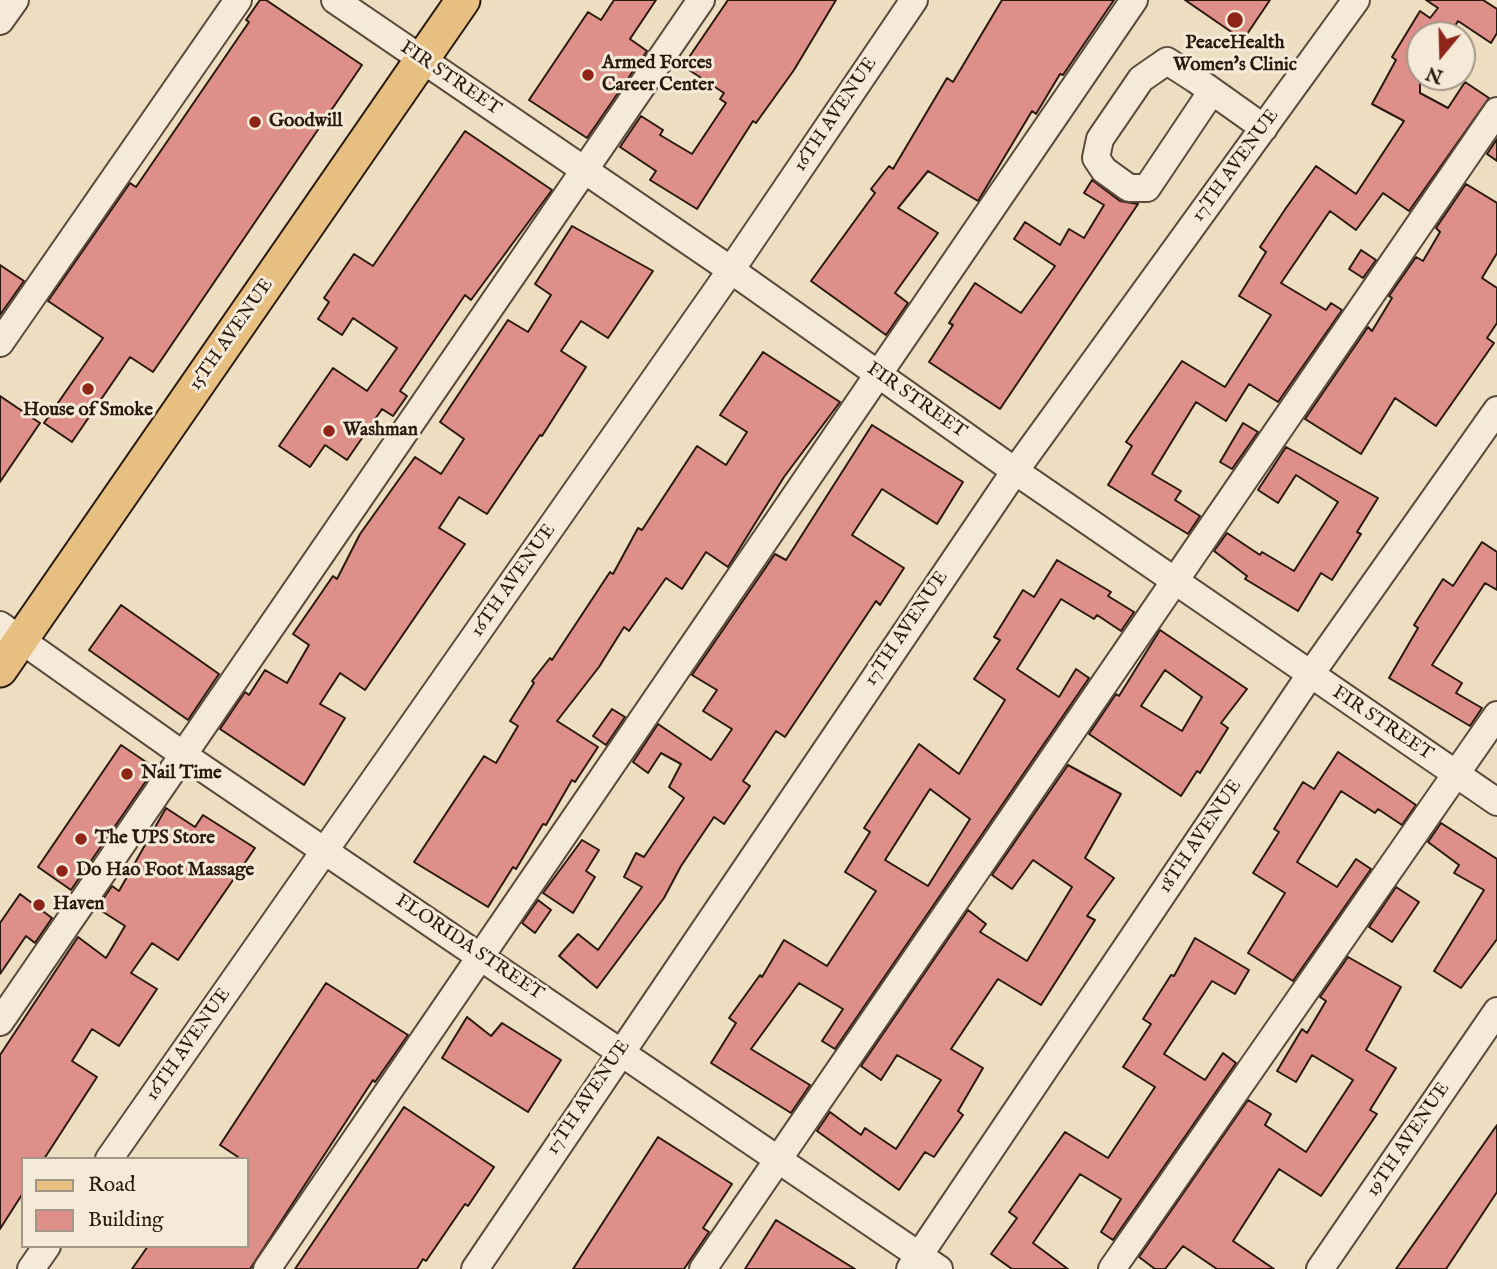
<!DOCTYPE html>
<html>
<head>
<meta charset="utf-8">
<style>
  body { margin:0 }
  #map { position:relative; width:1497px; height:1269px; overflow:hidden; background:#eedec1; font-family:"IM FELL English",serif }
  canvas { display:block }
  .legend { position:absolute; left:21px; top:1157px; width:228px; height:91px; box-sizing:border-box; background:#f4ead7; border:2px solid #a39687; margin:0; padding:9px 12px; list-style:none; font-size:21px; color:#2a190f }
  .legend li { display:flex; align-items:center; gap:14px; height:35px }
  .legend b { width:35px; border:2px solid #a39687 }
  .north { position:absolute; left:1406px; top:21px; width:70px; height:70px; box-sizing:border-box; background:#f4ead7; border:2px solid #a39687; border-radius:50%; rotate:199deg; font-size:19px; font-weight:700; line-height:28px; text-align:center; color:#2a190f }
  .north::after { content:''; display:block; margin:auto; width:24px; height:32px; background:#8f2418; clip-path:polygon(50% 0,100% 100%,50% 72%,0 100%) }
</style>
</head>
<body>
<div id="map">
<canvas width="1497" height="1269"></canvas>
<ul class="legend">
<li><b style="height:9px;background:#e7bf80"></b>Road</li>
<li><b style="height:19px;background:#de8f89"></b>Building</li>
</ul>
<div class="north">N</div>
</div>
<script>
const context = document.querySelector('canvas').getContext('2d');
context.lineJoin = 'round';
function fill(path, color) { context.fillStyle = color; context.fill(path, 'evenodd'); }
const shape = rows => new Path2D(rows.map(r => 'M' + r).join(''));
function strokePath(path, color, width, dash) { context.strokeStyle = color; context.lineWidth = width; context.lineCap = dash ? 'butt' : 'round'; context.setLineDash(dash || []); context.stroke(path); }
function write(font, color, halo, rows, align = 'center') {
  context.font = font + ' "IM FELL English",serif'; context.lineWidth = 6; context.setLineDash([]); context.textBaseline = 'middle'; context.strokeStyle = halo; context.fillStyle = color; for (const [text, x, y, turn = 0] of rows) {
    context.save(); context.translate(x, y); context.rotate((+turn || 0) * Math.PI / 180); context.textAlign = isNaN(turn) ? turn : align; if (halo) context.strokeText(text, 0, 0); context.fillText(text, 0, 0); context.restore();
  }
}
const building = shape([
  [260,0,266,0,362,65,153,372,130,357,72,442,44,423,103,338,48,301,130,183,136,187,249,22,246,20,260,0],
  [614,0,656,0,630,39,647,51,587,138,529,100,588,12,601,20,614,0],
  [728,0,836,0,794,70,756,123,753,121,697,209,650,180,656,171,620,147,641,116,663,130,660,135,692,154,726,103,720,99,724,93,683,66,728,0],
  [1002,0,1114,0,1063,75,1060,74,1036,114,1032,111,978,201,928,171,898,208,938,233,895,293,908,303,886,335,811,281,875,193,871,189,889,166,893,169,947,78,953,82,1002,0],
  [1185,0,1270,0,1243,40,1185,0],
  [1426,0,1483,0,1497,9,1497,33,1491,43,1458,21,1452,31,1459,35,1420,35,1420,93,1448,108,1465,82,1489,98,1409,211,1383,193,1356,230,1330,211,1281,283,1326,310,1331,303,1342,310,1278,402,1249,384,1226,421,1196,402,1152,474,1181,491,1175,500,1200,516,1188,534,1108,485,1132,446,1126,442,1182,361,1225,387,1271,315,1239,296,1266,252,1260,247,1286,208,1316,166,1356,194,1404,121,1372,104,1396,60,1392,57,1420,11,1430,18,1438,8,1426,0],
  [465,131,552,190,471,300,465,295,400,391,407,396,393,416,382,409,347,460,325,445,310,467,279,446,333,368,367,391,397,348,353,318,342,335,318,319,329,302,324,298,354,254,373,266,465,131],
  [1497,139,1497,161,1487,154,1497,139],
  [1092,180,1120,201,1138,204,1000,409,929,362,953,325,949,323,975,283,1021,313,1055,266,1014,239,1025,222,1060,245,1069,229,1084,238,1104,205,1084,193,1092,180],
  [1466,184,1497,203,1497,253,1482,278,1497,288,1497,323,1487,338,1494,343,1436,426,1395,398,1361,454,1305,419,1368,327,1372,331,1392,298,1389,296,1416,257,1423,261,1440,232,1436,228,1466,184],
  [572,226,653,271,608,338,581,321,561,351,586,367,542,436,540,435,487,514,459,497,439,528,465,544,365,690,340,673,320,704,345,718,304,785,220,729,245,692,249,695,265,670,287,683,309,645,293,634,333,576,337,579,360,534,415,457,441,474,464,439,440,422,508,320,528,332,551,295,535,284,572,226],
  [1361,250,1376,260,1363,278,1349,269,1361,250],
  [0,265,24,281,0,315,0,265],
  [763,352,840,402,784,477,728,567,706,552,682,589,666,578,629,631,624,627,599,667,557,721,598,747,575,782,572,780,546,825,543,824,516,869,513,867,488,907,414,862,484,756,496,763,518,726,510,721,534,683,532,681,550,658,552,660,610,572,613,574,638,528,642,530,697,446,726,465,747,432,720,415,763,352],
  [0,396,40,423,0,482,0,396],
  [1243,423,1258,432,1232,469,1220,462,1243,423],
  [872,425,963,482,937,524,882,489,852,535,904,568,880,605,876,601,785,737,776,731,743,781,750,786,724,824,714,817,681,866,664,898,597,988,559,956,578,934,598,950,642,887,624,877,636,853,644,857,684,798,669,787,681,764,661,753,648,773,633,762,658,724,711,760,732,729,703,711,717,690,692,675,775,554,786,560,872,425],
  [1286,447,1378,498,1357,532,1361,534,1332,580,1321,573,1298,611,1245,579,1247,576,1214,551,1227,533,1260,555,1262,552,1294,571,1338,502,1296,475,1278,503,1258,490,1286,447],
  [1482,542,1497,552,1497,590,1485,583,1432,665,1462,683,1456,693,1482,708,1470,726,1389,678,1418,628,1414,625,1443,579,1453,586,1482,542],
  [1057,560,1111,592,1108,596,1134,612,1121,631,1097,615,1094,619,1061,599,1017,669,1059,697,1076,669,1089,678,835,1049,822,1041,843,1009,799,983,751,1049,810,1085,791,1113,711,1063,736,1023,729,1018,760,975,762,977,784,940,827,966,876,891,845,872,870,832,864,828,919,744,959,774,1005,700,974,679,1000,640,994,637,1023,590,1034,597,1057,560],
  [930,789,970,819,928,886,885,860,930,789],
  [121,605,219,674,188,720,89,650,121,605],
  [1160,630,1247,689,1221,723,1228,728,1200,773,1197,771,1181,796,1089,734,1116,694,1119,696,1160,630],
  [1165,670,1202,697,1182,731,1141,706,1165,670],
  [612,709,625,717,606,745,593,736,612,709],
  [121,745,155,768,71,890,38,867,121,745],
  [1338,752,1416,805,1402,825,1378,809,1375,813,1341,791,1297,862,1337,887,1356,859,1371,869,1293,981,1248,953,1285,893,1253,873,1279,832,1274,829,1303,782,1314,789,1338,752],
  [1068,765,1121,794,1085,858,1114,878,1087,916,1095,920,1041,1005,998,979,951,1049,983,1068,958,1111,963,1115,934,1157,925,1152,899,1190,817,1131,830,1112,861,1135,865,1128,896,1149,941,1080,897,1055,881,1080,861,1066,968,910,986,924,980,932,1027,961,1072,887,1033,860,1012,889,992,875,1068,765],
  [166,808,195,827,203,815,255,848,178,960,152,943,131,973,157,989,119,1046,92,1029,72,1061,97,1077,44,1159,23,1159,23,1193,0,1229,0,1055,78,937,106,958,125,926,97,908,112,886,119,891,166,808],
  [1441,823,1497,859,1497,939,1461,988,1434,971,1484,890,1454,873,1459,865,1428,842,1441,823],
  [582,840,599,850,586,871,595,877,573,913,543,893,582,840],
  [1396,887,1419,902,1392,942,1369,927,1396,887],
  [20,894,52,918,35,943,26,936,0,974,0,923,20,894],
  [538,900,551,910,535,933,522,923,538,900],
  [1195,938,1249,970,1235,994,1212,981,1164,1054,1205,1080,1223,1053,1236,1063,1113,1240,1101,1232,1121,1199,1080,1174,1033,1243,1068,1269,1012,1269,991,1254,1017,1218,1009,1212,1065,1132,1108,1158,1155,1087,1123,1067,1151,1024,1143,1019,1171,975,1174,976,1195,938],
  [1348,957,1401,987,1366,1050,1396,1068,1370,1110,1377,1114,1321,1196,1279,1169,1233,1241,1274,1269,1217,1269,1183,1246,1165,1269,1155,1269,1139,1257,1248,1100,1271,1114,1265,1125,1306,1152,1353,1080,1312,1055,1296,1082,1277,1071,1302,1029,1307,1033,1326,1001,1320,997,1348,957],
  [326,983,408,1035,375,1082,373,1080,250,1269,132,1269,148,1246,247,1246,247,1159,241,1159,220,1145,326,983],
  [467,1017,491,1036,502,1023,561,1060,528,1112,442,1058,467,1017],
  [404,1107,494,1167,468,1206,465,1204,426,1261,423,1259,417,1269,295,1269,404,1107],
  [1497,1125,1497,1192,1446,1269,1396,1269,1497,1125],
  [658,1137,732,1184,703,1228,709,1232,684,1269,573,1269,658,1137],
  [776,1220,855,1269,745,1269,776,1220]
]);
fill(building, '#de8f89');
strokePath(building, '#2a190f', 2);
const minor = shape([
  [335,0,731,270,1015,471,1497,802],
  [0,21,15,0],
  [1212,91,1147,188,1129,188,1104,170,1096,158,1100,139,1141,79,1167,61,1195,79,1264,128],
  [0,343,238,0],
  [0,625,185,756,939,1269],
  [0,1022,701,0],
  [109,1159,731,270,914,0],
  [31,1269,47,1246],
  [267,1269,1134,0],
  [475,1269,1015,471,1356,0],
  [703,1269,1497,111],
  [910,1269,1310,675,1497,410],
  [1112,1269,1497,715],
  [1320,1269,1497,1011]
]);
const major = shape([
  [0,670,463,0]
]);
strokePath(minor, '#5b4a3c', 30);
strokePath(major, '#2a190f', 37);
strokePath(minor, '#f4ead7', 26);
strokePath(major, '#e7bf80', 33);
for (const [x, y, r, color] of [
  [1235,20,9,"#8f2418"],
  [588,75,7,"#8f2418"],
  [255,122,7,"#8f2418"],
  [88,389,7,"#8f2418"],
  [329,431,7,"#8f2418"],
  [127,774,7,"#8f2418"],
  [81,839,7,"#8f2418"],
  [62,871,7,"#8f2418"],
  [39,905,7,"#8f2418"]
]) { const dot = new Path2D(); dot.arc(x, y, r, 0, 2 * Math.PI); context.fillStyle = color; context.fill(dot); strokePath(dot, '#f4ead7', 2.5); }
write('bold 19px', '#2a190f', '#f4ead7', [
  ["PeaceHealth",1235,44,"center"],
  ["Women's Clinic",1235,66,"center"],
  ["Armed Forces",602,64],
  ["Career Center",602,86],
  ["Goodwill",269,122],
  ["House of Smoke",88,411,"center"],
  ["Washman",343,431],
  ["Nail Time",141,774],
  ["The UPS Store",95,839],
  ["Do Hao Foot Massage",76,871],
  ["Haven",53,905]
], 'left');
write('19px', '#2a190f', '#f4ead7', [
  ["FIR STREET",450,79,34],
  ["16TH AVENUE",836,115,-56],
  ["17TH AVENUE",1236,166,-54],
  ["15TH AVENUE",232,335,-55],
  ["FIR STREET",916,401,35],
  ["16TH AVENUE",514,581,-55],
  ["17TH AVENUE",907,629,-56],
  ["FIR STREET",1382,724,34],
  ["18TH AVENUE",1201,837,-56],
  ["FLORIDA STREET",469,948,34],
  ["16TH AVENUE",189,1045,-55],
  ["17TH AVENUE",589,1098,-56],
  ["19TH AVENUE",1409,1140,-56]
]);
</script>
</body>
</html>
